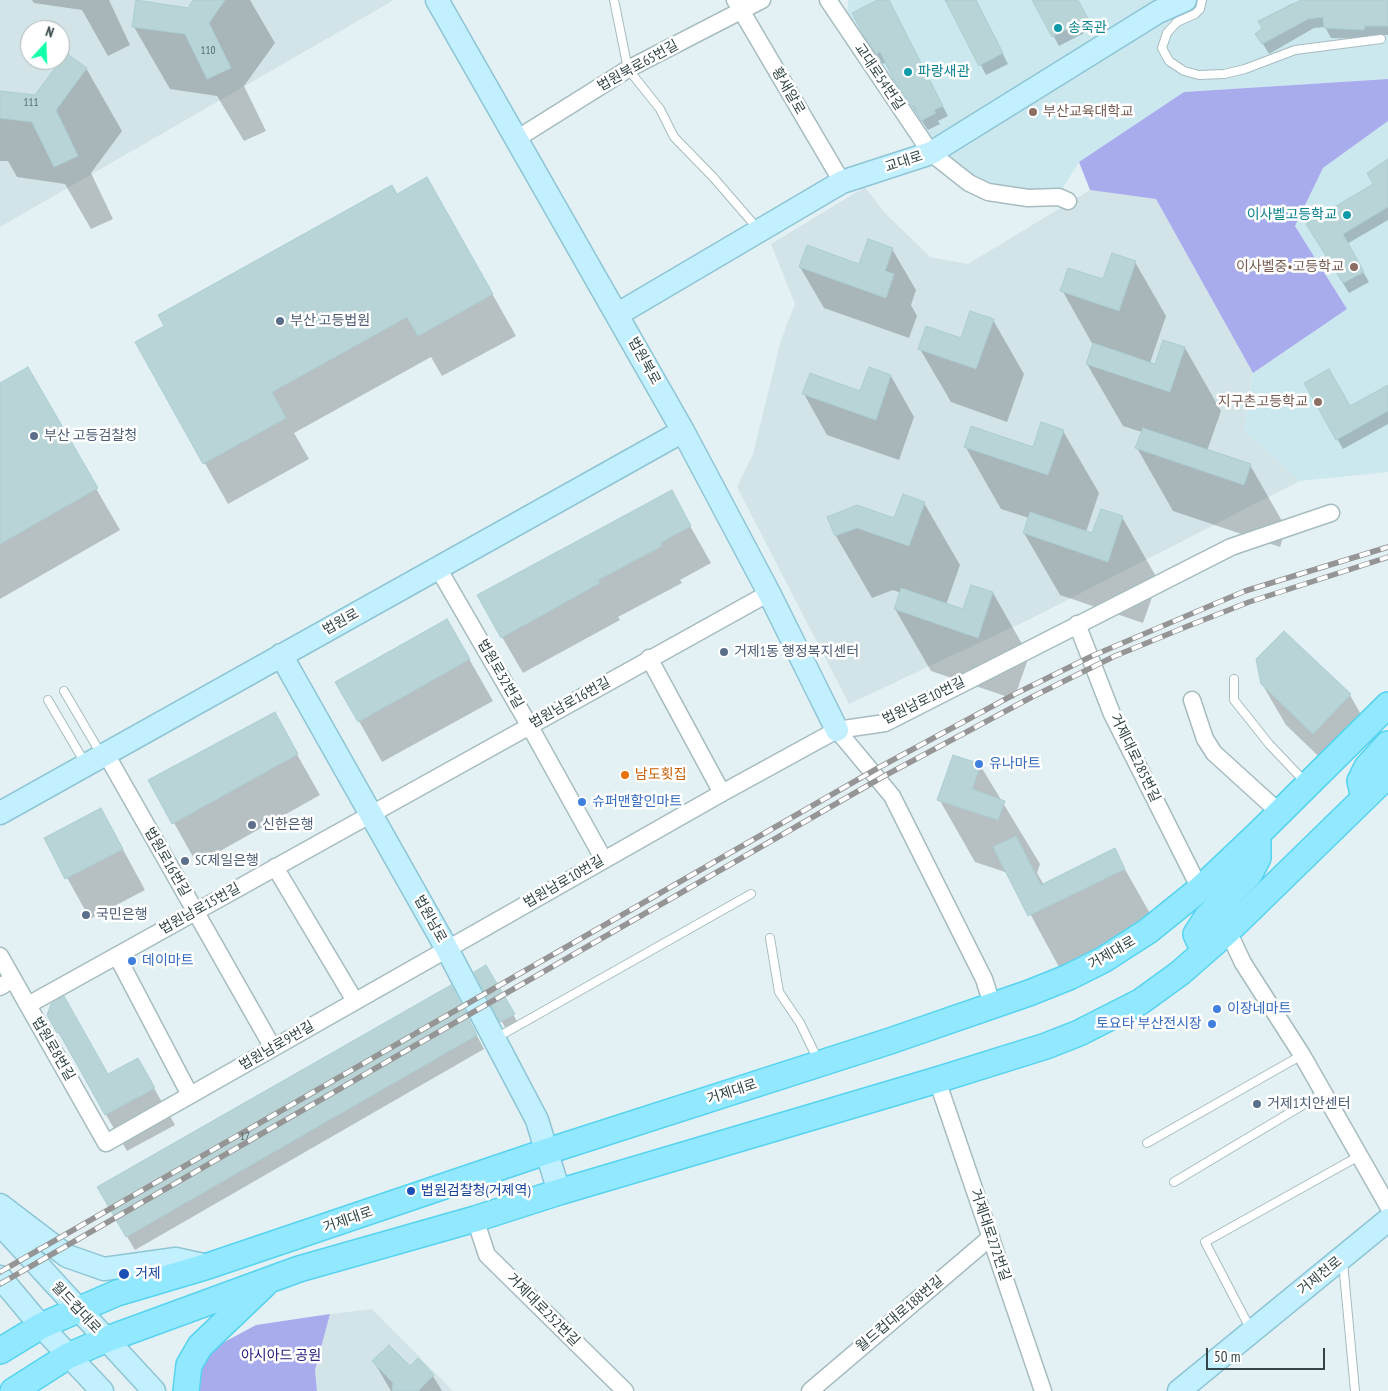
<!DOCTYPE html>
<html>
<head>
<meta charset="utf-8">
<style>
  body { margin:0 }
  #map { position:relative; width:1388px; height:1391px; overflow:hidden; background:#e4f1f4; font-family:"PT Sans Narrow",sans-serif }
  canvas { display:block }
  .north { position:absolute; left:20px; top:20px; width:50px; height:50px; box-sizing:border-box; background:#fff; border:1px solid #adb5b5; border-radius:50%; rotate:20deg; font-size:14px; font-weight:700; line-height:20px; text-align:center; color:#334547 }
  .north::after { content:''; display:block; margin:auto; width:18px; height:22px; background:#10ffa9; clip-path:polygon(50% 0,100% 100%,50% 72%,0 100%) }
  .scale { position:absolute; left:1206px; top:1348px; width:119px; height:22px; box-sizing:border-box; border:2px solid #334547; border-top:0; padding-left:6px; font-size:15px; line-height:18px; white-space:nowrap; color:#334547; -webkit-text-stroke:4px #fff; paint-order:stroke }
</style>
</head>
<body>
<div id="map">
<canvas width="1388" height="1391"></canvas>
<div class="north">N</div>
<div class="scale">50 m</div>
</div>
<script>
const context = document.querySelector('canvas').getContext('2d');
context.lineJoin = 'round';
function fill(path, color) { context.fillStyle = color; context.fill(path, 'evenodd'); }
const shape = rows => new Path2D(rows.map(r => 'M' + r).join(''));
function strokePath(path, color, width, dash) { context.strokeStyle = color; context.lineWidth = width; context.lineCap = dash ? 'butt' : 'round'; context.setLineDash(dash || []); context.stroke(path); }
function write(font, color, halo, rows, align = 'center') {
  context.font = font + ' "PT Sans Narrow","Noto Sans KR",sans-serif'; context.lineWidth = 5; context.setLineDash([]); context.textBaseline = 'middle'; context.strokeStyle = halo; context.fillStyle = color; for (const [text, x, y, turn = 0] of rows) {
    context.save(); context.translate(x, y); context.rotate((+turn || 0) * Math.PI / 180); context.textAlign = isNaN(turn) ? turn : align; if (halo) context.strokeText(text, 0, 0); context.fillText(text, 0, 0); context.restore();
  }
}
fill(shape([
  [0,0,394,0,0,227],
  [30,30,60,30,60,60,30,60],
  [865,187,884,212,930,257,968,264,1090,190,1156,199,1253,373,1244,431,1300,481,1030,619,849,704,737,487,753,454,781,340,795,304,771,244],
  [372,1309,453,1391,317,1391,315,1370,330,1314]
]), '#d2e4e8');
fill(shape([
  [848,0,1388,0,1388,79,1184,92,1079,162,1057,197,969,183,924,131,847,16],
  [1388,121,1388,472,1300,481,1244,431,1253,373,1347,309,1295,226,1323,168]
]), '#cce8ef');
fill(shape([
  [1388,79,1388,121,1323,168,1295,226,1347,309,1253,373,1156,199,1090,190,1079,162,1184,92],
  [330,1314,315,1370,317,1391,194,1391,202,1354,256,1325]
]), '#a8aced');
fill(shape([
  [32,0,109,0,130,45,108,56,82,10,34,3],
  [195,0,250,0,275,43,244,86,266,131,244,141,217,96,170,89,134,27,188,9],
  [880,0,887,0,948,116,938,121,940,124,928,130,901,90,886,62,883,64,870,44],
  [947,0,975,0,1008,64,986,75],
  [1034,0,1077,0,1092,29,1059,46],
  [1309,0,1388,0,1388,35,1370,35,1369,39,1331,38,1325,27,1314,28,1269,54,1257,34,1263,29,1260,21,1291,4],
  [86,68,122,131,91,173,113,219,91,229,65,184,17,177,8,161,0,161,0,92,35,97],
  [1388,161,1388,220,1347,244,1369,282,1349,293,1313,234,1375,184],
  [396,195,450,219,516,336,442,376,431,357,294,433,309,459,228,504,136,342],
  [892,249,916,290,911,305,917,316,909,338,824,308,800,267,860,265],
  [1135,262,1166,316,1150,363,1156,365,1164,341,1185,348,1221,411,1207,451,1250,465,1286,528,1280,547,1173,511,1137,448,1142,432,1123,426,1087,364,1093,345,1062,290,1103,281],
  [993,320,1024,374,1007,422,951,402,920,349,961,339],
  [27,369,120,530,0,599,0,385],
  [891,376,914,417,899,460,827,435,804,394,861,393],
  [1305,383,1350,408,1388,389,1388,424,1343,449],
  [1063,431,1099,493,1086,532,1093,535,1122,517,1158,580,1143,623,1060,595,1024,533,1029,518,1001,509,965,446,1034,448],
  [671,492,711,563,680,580,682,583,618,617,620,620,523,673,502,637],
  [924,503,960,565,946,605,964,611,972,586,993,593,1029,656,1014,699,931,671,895,609,901,593,893,590,872,598,836,536,829,518,895,520],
  [447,620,493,701,382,762,337,682],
  [1262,684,1350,695,1373,736,1337,774,1286,725],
  [274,714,320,795,197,864,150,780],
  [980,765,1040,864,1037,873,1044,885,1114,850,1160,931,1065,978,1008,873,975,862,939,799],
  [101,809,145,890,90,919,45,838],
  [485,967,521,1028,509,1035,476,972],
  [458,1000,484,1049,135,1250,98,1188],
  [48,1015,108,1076,138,1060,175,1125,127,1151],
  [374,1362,409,1368,433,1376,442,1391,391,1391]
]), '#0003');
const building = shape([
  [136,0,188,8,193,0,225,0,209,23,231,68,207,79,185,34,132,27,136,0],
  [877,0,889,0,943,106,934,110,936,113,921,121,914,106,912,106,894,80,880,52,876,54,863,34,852,13,877,0],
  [945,0,976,0,1003,53,979,66,945,0],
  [1032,0,1078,0,1088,18,1052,37,1032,0],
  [1301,0,1388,0,1388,26,1365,26,1364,30,1324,28,1323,17,1308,19,1262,44,1255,34,1262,28,1258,21,1301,0],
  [66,53,87,68,56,110,78,156,54,167,32,122,0,118,0,91,35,95,66,53],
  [1388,159,1388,207,1343,234,1364,272,1343,283,1306,224,1373,184,1367,173,1388,159],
  [427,177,493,294,418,336,407,317,272,392,286,418,203,464,135,342,164,326,158,315,392,185,397,194,427,177],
  [868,239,893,248,885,271,894,274,886,298,799,267,807,245,859,264,868,239],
  [1112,253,1136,261,1119,311,1060,291,1068,268,1103,279,1112,253],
  [970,311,994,319,976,369,918,349,926,326,961,338,970,311],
  [1163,340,1185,347,1170,392,1086,364,1093,343,1155,364,1163,340],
  [28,367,98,488,0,544,0,383,28,367],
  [869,367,891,375,876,420,802,394,810,373,860,391,869,367],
  [1329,369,1350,406,1388,385,1388,411,1336,440,1304,383,1329,369],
  [1041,422,1064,430,1048,475,964,447,971,426,1033,447,1041,422],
  [1143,428,1251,464,1244,485,1135,448,1143,428],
  [672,490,691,526,660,543,662,546,598,580,600,583,501,638,477,595,672,490],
  [903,494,925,502,909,546,857,528,835,536,827,517,857,505,894,518,903,494],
  [1101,509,1123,516,1108,562,1023,533,1030,512,1092,533,1101,509],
  [971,585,993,592,978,638,894,609,901,588,963,609,971,585],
  [447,619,470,659,358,722,335,682,447,619],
  [1284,631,1351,694,1313,734,1261,684,1256,659,1284,631],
  [275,712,298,754,172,824,148,780,275,712],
  [953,755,981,764,972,789,1005,801,998,820,937,800,953,755],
  [101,808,123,849,65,879,44,838,101,808],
  [1016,836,1041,885,1115,848,1125,869,1028,916,993,847,1016,836],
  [486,965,515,1014,500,1022,474,972,486,965],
  [451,985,477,1035,126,1237,97,1187,451,985],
  [64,996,108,1074,138,1058,155,1088,105,1115,59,1032,57,1033,47,1015,51,1004,64,996],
  [389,1345,410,1366,418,1358,434,1375,418,1391,392,1391,393,1383,372,1361,389,1345]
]);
fill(building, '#b8d4d7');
strokePath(building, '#abced2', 1);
const service = shape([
  [614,0,628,69,660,109,674,137,713,177,758,229],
  [1202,0,1200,9,1195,14,1177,22,1167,33,1162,48,1169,61,1184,71,1199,75,1224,74,1245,69,1295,50,1381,39],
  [1234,679,1234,700,1269,744,1306,783],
  [64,691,101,754],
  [48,700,85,763],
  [770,938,779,992,800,1023,818,1060],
  [496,1038,751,894],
  [1147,1143,1302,1055],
  [1174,1182,1323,1093],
  [1343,1262,1355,1391],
  [1251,1330,1205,1242,1359,1156]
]);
const minor = shape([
  [735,0,842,182],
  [828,0,931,153,969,183,988,192,1028,198,1059,197,1068,201],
  [518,138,628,69,762,0],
  [438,568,529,725,604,860],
  [1077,624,1112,714,1200,889],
  [649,658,722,793],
  [1192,700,1205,739,1214,753,1280,813],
  [837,730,892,796,984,979,993,1007],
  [106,754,273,1048],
  [275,867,355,1001],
  [1228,931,1243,963,1302,1055,1388,1206],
  [0,956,106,1143,722,793,837,730,885,723,1231,547,1331,513],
  [117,956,190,1095],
  [0,987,13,979],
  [28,1005,769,593],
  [937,1080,1043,1391],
  [475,1219,487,1255,625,1391],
  [810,1391,991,1237]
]);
const secondary = shape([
  [437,0,683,431,769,593,837,730],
  [618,314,842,182,931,153,1158,12,1185,0],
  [281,655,447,949,537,1120,559,1192],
  [0,813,683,431],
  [0,1205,67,1256,104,1269,176,1259,208,1266],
  [0,1224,154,1391],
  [0,1277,41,1326,102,1391],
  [1179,1391,1388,1220]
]);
const primary = shape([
  [1364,798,1360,781,1367,767,1388,744],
  [1204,952,1196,934,1207,917,1249,875,1258,858,1258,834],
  [0,1351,41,1326,117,1293,208,1266,548,1151,890,1041,1029,993,1069,977,1103,960,1148,931,1200,889,1258,834,1388,705],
  [13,1391,68,1356,105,1340,299,1269,475,1219,559,1192,937,1080,1046,1046,1079,1033,1140,1002,1180,973,1228,931,1388,775],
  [186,1391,189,1365,200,1346,264,1285]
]);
strokePath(service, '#a6bcc0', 10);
strokePath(minor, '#a6bcc0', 19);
strokePath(secondary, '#8dc5d5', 25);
strokePath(primary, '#56d3f0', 28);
strokePath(service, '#fff', 8);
strokePath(minor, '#fff', 16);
strokePath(secondary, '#c3f0ff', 22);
strokePath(primary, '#92e9ff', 25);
const rail = shape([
  [0,1272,878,768,1015,694,1092,656,1245,591,1388,547],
  [0,1284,886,775,1032,697,1115,656,1188,626,1249,602,1388,557]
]);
strokePath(rail, '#959595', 5.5);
strokePath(rail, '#fff', 4, [11]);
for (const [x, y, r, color] of [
  [1058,28,5,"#0f9aa8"],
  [908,72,5,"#0f9aa8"],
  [1033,112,5,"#8d6e63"],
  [1347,215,5,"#0f9aa8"],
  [1354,267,5,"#8d6e63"],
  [280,321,5,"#5c6f8a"],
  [1318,402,5,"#8d6e63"],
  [34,436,5,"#5c6f8a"],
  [724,652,5,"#5c6f8a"],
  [979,764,5,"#3f7fe0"],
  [625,775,5,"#e8710a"],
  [582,802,5,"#3f7fe0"],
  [252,825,5,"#5c6f8a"],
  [185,861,5,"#5c6f8a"],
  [86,915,5,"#5c6f8a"],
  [132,961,5,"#3f7fe0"],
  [1217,1009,5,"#3f7fe0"],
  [1212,1024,5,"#3f7fe0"],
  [1257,1104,5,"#5c6f8a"],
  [411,1191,5,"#1a4fb4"],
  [124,1274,6,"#1a4fb4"]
]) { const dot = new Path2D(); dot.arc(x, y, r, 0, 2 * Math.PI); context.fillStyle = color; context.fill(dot); strokePath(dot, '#fff', 2); }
write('11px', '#54696b', null, [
  ["110",208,51],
  ["111",31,103],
  ["17",245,1137]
]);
write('14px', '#0d838f', '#fff', [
  ["송죽관",1068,28],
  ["파랑새관",918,72],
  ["이사벨고등학교",1337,215,"right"]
], 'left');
write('14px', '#334547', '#fff', [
  ["법원북로65번길",638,66,-29],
  ["교대로54번길",879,77,56],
  ["황새알로",788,91,60],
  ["교대로",904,162,-18],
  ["법원북로",644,361,61],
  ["법원로",341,622,-29],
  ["법원로32번길",500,674,60],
  ["법원남로10번길",924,701,-26],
  ["법원남로16번길",570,703,-29],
  ["거제대로285번길",1135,758,64],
  ["법원로16번길",167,862,60],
  ["법원남로10번길",564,882,-30],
  ["법원남로15번길",200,909,-29],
  ["법원남로",430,919,61],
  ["거제대로",1112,953,-30],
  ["법원남로9번길",277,1046,-30],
  ["법원로8번길",53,1049,60],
  ["거제대로",732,1092,-18],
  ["거제대로",348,1220,-19],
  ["거제대로272번길",990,1235,71],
  ["거제천로",1320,1276,-39],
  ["월드컵대로",76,1308,47],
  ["거제대로252번길",543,1310,45],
  ["월드컵대로188번길",900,1314,-40]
]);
write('14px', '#785e54', '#fff', [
  ["부산교육대학교",1043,112,"left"],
  ["이사벨중•고등학교",1344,267],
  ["지구촌고등학교",1308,402]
], 'right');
write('14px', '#4e5e75', '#fff', [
  ["부산 고등법원",290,321],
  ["부산 고등검찰청",44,436],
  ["거제1동 행정복지센터",734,652],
  ["신한은행",262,825],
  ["SC제일은행",195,861],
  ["국민은행",96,915],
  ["거제1치안센터",1267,1104]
], 'left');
write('14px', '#366cbe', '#fff', [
  ["유나마트",989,764],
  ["슈퍼맨할인마트",592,802],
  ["데이마트",142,961],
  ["이장네마트",1227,1009],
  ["토요타 부산전시장",1202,1024,"right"]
], 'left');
write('14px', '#c56008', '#fff', [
  ["남도횟집",635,775]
], 'left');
write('14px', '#164399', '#fff', [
  ["법원검찰청(거제역)",421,1191],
  ["거제",135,1274]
], 'left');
write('14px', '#2b217e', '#fff', [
  ["아시아드 공원",281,1356]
]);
</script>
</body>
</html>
